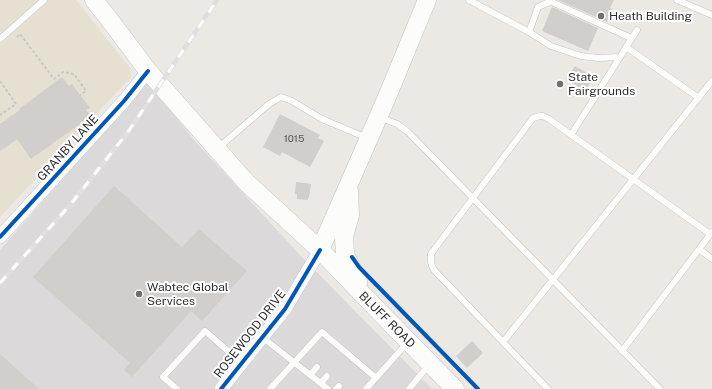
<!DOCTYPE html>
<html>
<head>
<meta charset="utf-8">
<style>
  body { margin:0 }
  canvas { display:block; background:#ece8e4 }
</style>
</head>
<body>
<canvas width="712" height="389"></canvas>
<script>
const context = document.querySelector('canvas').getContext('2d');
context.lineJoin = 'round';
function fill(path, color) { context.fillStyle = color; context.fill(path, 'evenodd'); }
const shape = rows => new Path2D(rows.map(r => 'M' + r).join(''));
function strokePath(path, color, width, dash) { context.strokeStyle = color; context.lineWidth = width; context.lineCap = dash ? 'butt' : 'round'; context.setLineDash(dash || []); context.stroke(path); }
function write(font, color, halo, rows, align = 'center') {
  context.font = font + ' "Public Sans",sans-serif'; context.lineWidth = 4; context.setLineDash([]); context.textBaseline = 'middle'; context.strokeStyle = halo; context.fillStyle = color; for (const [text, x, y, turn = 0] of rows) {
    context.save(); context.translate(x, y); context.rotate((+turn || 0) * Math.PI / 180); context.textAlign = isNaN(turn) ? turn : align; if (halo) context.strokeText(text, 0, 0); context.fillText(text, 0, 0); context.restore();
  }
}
fill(shape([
  [148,82,193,139,299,254,432,389,0,389,0,250]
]), '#dcd9db');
fill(shape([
  [0,0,76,0,130,68,131,77,0,217]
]), '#e6e0d3');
fill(shape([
  [558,0,614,0,610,8,612,9,607,22],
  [552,7,598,28,588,51,542,31],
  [575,66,594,77,585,91,566,79],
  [62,77,69,86,72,84,80,95,90,108,86,110,91,116,31,159,17,139,0,151,0,124,20,110,19,109],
  [280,114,320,135,318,138,324,141,310,167,282,152,280,156,263,147],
  [296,182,311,184,309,198,308,198,308,200,297,199,297,194,295,194],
  [114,186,182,247,199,229,247,271,202,321,191,311,132,377,124,370,130,363,33,277],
  [472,341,483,353,467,368,456,356],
  [0,354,39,389,0,389]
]), '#d1cecb');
const service = shape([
  [469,0,529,32,551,46,581,56,598,58,620,57],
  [677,0,712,15],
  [529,32,538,7,547,3,552,2,631,38],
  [0,39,44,0],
  [626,47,699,98],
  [379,117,397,124,408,132,660,389],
  [571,135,637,30],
  [218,148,269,104,281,97,292,101,322,119,367,138],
  [699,249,712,259],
  [262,337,328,389],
  [503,342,712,81],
  [622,351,712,232],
  [310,375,317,367],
  [321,383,327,376],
  [177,389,163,377,205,331,242,363],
  [270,389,322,332,376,378],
  [336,389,339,386],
  [366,389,408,342],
  [409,389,429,365],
  [548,389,434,270,432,266,431,262,431,254,433,251,533,118,540,116,543,116,549,119,710,234]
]);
const minor = shape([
  [0,237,124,101,148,71],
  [221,389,285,309,320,250]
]);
const secondary = shape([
  [94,0,112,23,148,71,246,182,320,250,367,299,455,389],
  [349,190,350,215,344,237,345,254,358,282],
  [320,250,387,97,427,0]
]);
strokePath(service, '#c5c4c5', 7);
strokePath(minor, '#c5c4c5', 14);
strokePath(secondary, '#c5c4c5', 19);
strokePath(shape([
  [17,37,20,34,54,79,63,72,74,74,86,91,80,95],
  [0,81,16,104,0,115]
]), '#c9c9c8', 2, [3, 2]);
strokePath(service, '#fcfcfb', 6);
strokePath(minor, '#fcfcfb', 13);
strokePath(secondary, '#fcfcfb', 18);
const rail = shape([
  [0,283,70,205,128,132,217,0]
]);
strokePath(rail, '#dfdfe1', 4.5);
strokePath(rail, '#fff', 3, [9]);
strokePath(shape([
  [0,237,124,101,148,71],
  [352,257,359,267,478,389],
  [221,389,285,309,320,250]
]), '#0057b8', 4);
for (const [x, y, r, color] of [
  [601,16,4,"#706f6e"],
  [560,84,4,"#706f6e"],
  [139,294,4,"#706f6e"]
]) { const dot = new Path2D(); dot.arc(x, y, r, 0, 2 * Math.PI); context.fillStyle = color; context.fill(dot); strokePath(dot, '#fff', 1.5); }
write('10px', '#585857', null, [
  ["1015",294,139]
]);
write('12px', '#2e2e2e', '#fff', [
  ["Heath Building",609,16],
  ["State",568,77],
  ["Fairgrounds",568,91],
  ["Wabtec Global",147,287],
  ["Services",147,301]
], 'left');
write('12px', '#2e2e2e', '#fff', [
  ["GRANBY LANE",68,148,-48],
  ["BLUFF ROAD",387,320,45],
  ["ROSEWOOD DRIVE",250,334,-52]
]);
</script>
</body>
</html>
